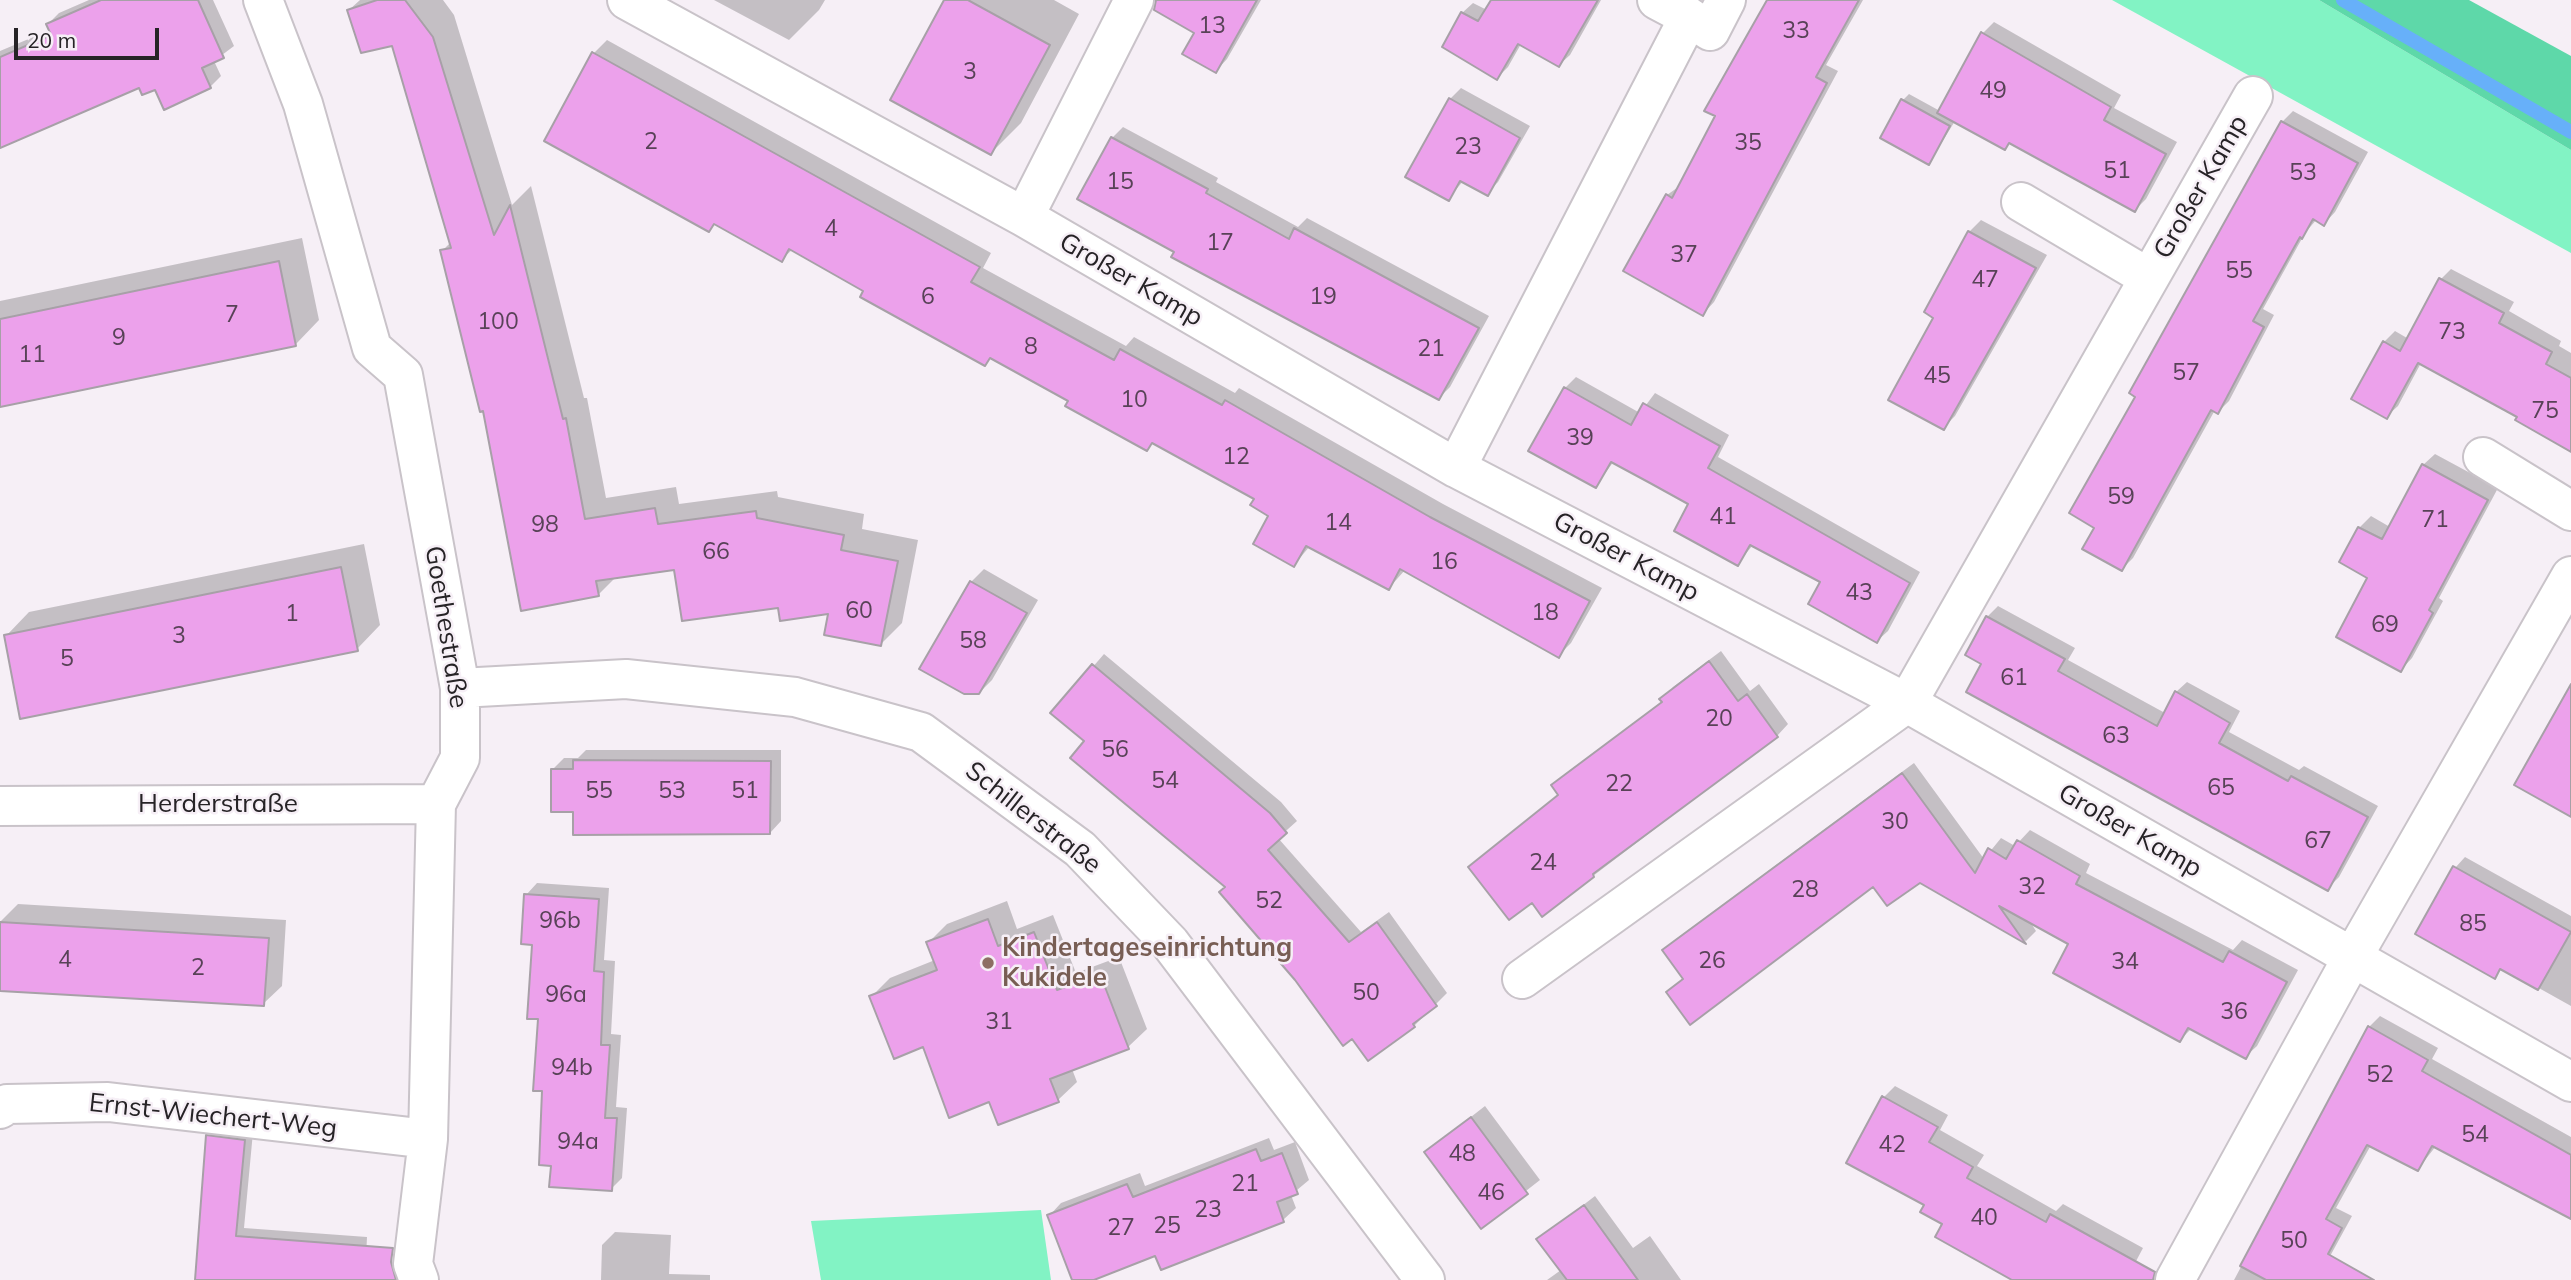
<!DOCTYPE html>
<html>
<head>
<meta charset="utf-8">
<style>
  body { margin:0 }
  #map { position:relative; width:2571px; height:1280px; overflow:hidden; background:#f6eff6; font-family:Mulish,sans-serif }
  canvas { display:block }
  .scale { position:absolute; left:14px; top:28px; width:145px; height:32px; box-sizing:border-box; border:4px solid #262326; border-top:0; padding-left:9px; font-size:21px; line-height:24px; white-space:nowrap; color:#262326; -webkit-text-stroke:5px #f6eff6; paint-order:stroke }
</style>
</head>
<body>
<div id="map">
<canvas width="2571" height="1280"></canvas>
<div class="scale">20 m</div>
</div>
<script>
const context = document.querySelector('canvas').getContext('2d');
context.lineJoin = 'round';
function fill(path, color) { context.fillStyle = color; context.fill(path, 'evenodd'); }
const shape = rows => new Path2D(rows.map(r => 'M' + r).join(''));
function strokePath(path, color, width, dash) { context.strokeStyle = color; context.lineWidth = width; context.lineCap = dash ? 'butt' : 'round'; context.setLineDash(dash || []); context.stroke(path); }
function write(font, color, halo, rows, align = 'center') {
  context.font = font + ' Mulish,sans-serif'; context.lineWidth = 5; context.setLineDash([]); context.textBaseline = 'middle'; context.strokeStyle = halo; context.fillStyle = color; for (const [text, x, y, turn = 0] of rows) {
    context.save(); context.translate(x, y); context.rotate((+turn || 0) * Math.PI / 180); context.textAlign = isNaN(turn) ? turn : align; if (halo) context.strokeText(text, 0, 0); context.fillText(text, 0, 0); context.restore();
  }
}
fill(shape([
  [2112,0,2319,0,2571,150,2571,253],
  [1041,1210,1051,1280,821,1280,811,1221]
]), '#82f3c4');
fill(shape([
  [2319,0,2469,0,2571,56,2571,150]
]), '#5ed8a9');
fill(shape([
  [89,0,213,0,234,46,214,61,221,76,210,87,139,85,0,144,0,51,50,30,48,24,59,13],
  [360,0,443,0,454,15,512,205,531,186,584,398,587,398,606,498,676,487,679,504,777,491,778,497,864,514,862,529,918,540,902,623,881,644,831,612,780,606,675,568,617,576,598,595,485,409,442,251,451,242,393,44,349,10],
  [714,0,825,0,819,10,789,40],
  [946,0,1054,0,1079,14,1021,123,991,153],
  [1182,0,1261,0,1227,59,1216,71],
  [1493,0,1601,0,1570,55,1559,65,1521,44,1508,67,1497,78,1462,13,1473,3,1487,10],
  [1769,0,1863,0,1826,65,1838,71,1714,302,1703,314,1667,195,1681,185,1717,116],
  [1994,22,2121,95,2114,108,2177,142,2146,199,2135,210,2011,142,2005,148,1955,121,1929,163,1903,100,1909,94,1940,111,1983,33],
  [607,40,991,253,983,268,1126,346,1134,337,1235,393,1239,388,1443,504,1602,588,1571,643,1558,656,1405,570,1389,588,1310,546,1294,565,1271,515,1256,499,1154,442,1147,449,1070,400,992,357,985,364,793,249,781,260,716,223,709,230,547,140,594,53],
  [1461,88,1530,126,1498,182,1487,193,1464,180,1448,199,1450,99],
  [2293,111,2368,152,2335,212,2324,224,2317,219,2305,233,2263,309,2274,315,2229,401,2218,412,2215,410,2133,558,2122,569,2096,527,2138,396,2282,122],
  [1123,127,1218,178,1216,182,1298,227,1307,218,1489,316,1450,387,1439,398,1112,138],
  [1981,220,2047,255,1955,416,1943,428,1969,232],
  [302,238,319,320,296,344,0,405,0,301],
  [2451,269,2514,302,2509,311,2561,341,2559,346,2571,353,2571,448,2421,363,2398,406,2387,416,2384,342,2395,331,2407,338,2441,279],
  [1576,377,1640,413,1655,393,1729,435,1718,457,1920,572,1888,631,1877,641,1822,582,1753,545,1737,564,1691,504,1614,461,1596,486,1565,388],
  [2435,454,2498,488,2439,598,2443,601,2412,658,2401,670,2370,577,2341,562,2359,528,2371,516,2390,527,2423,465],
  [364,544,380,625,357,649,6,636,29,612],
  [984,569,1038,600,992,680,979,693,921,668,971,582],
  [1998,606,2075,648,2068,660,2165,713,2176,692,2187,682,2240,711,2229,732,2299,770,2304,766,2378,806,2339,877,2328,888,1983,664,1987,617],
  [1721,651,1750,691,1759,684,1788,724,1777,736,1593,876,1532,900,1482,856,1559,794,1553,785,1565,774,1663,701,1673,687],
  [1104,654,1281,802,1297,821,1278,838,1361,932,1389,912,1447,993,1414,1026,1368,1059,1227,887,1086,741,1053,713],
  [586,750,781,750,781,821,770,833,575,810,553,769,564,758,578,758],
  [1914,763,1984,859,2001,838,2015,846,2030,830,2090,864,2086,873,2233,950,2242,940,2298,970,2257,1046,2245,1057,2192,1028,2180,1040,2071,943,2029,920,2036,931,2026,941,1920,881,1873,884,1668,992,1684,977,1665,950,1676,939],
  [2465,857,2571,916,2571,1006,2503,968,2494,977,2455,868],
  [537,883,609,888,604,960,615,961,611,1034,621,1035,616,1107,627,1108,622,1178,611,1189,553,1164,544,1089,534,943,526,895],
  [1007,901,1017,929,1053,915,1076,973,1119,957,1147,1029,1128,1047,1072,1069,1077,1082,1058,1100,990,1100,872,996,890,978,935,960,928,943,947,924],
  [18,904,286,920,282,986,263,1004,0,989,0,922],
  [2380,1016,2438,1048,2432,1059,2571,1137,2571,1217,2436,1146,2418,1169,2371,1145,2336,1208,2352,1216,2317,1280,2234,1280,2369,1027],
  [1895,1086,1948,1115,1940,1130,1984,1155,1977,1166,2056,1211,2063,1204,2143,1248,2126,1280,2017,1280,1944,1224,1926,1204,1884,1097],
  [1485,1106,1540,1180,1481,1226,1426,1152],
  [217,1127,253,1132,244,1228,367,1237,365,1280,198,1280,208,1136],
  [1269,1138,1274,1150,1295,1142,1309,1180,1291,1195,1296,1208,1283,1220,1156,1254,1089,1280,1074,1280,1049,1216,1061,1203,1140,1173,1145,1186],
  [1595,1196,1633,1248,1650,1236,1681,1280,1547,1280,1561,1270,1539,1239],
  [615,1232,671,1235,669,1274,710,1275,710,1280,601,1280,602,1245]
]), '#0003');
strokePath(shape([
  [2343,0,2571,132]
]), '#67b0f9', 14);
const building = shape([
  [101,0,198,0,224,58,202,68,211,88,164,110,155,90,142,95,139,88,0,148,0,57,51,35,46,24,101,0],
  [377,0,405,0,433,37,494,235,510,205,563,419,566,418,585,519,655,508,658,524,756,511,757,518,844,535,841,550,898,561,881,646,824,635,828,614,780,621,778,608,682,621,674,570,596,581,599,596,521,611,483,411,480,412,440,250,451,248,392,46,361,53,347,10,377,0],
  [944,0,968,0,1050,45,991,155,890,100,944,0],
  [1156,0,1257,0,1216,73,1182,54,1194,33,1154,10,1156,0],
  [1491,0,1598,0,1559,67,1518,44,1497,80,1442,47,1461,12,1478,21,1491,0],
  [1767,0,1859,0,1816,77,1827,83,1703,316,1623,271,1666,194,1672,198,1715,116,1704,111,1767,0],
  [1981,32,2111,107,2104,120,2166,154,2135,212,2009,143,2005,150,1937,113,1981,32],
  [592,52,980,267,971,282,1114,360,1120,349,1222,405,1225,400,1430,517,1590,601,1559,658,1400,569,1389,590,1306,546,1294,567,1253,544,1268,516,1250,505,1254,499,1152,443,1147,451,1065,406,1068,401,990,358,985,366,860,297,863,291,789,249,782,262,714,224,709,232,544,141,592,52],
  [1449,98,1520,138,1488,196,1460,181,1449,201,1405,177,1449,98],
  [1901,99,1950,126,1929,165,1880,138,1901,99],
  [2281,121,2358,163,2324,226,2313,219,2302,239,2300,237,2253,321,2264,327,2218,414,2211,410,2122,571,2082,549,2094,528,2069,513,2135,397,2129,393,2281,121],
  [1111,137,1208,189,1206,193,1289,239,1294,228,1479,328,1439,400,1171,257,1174,252,1077,199,1111,137],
  [1968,231,2036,268,1944,430,1888,400,1933,318,1924,312,1968,231],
  [279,261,296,346,0,407,0,319,279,261],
  [2439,278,2504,313,2499,323,2552,352,2546,364,2571,378,2571,452,2515,420,2517,417,2418,363,2387,419,2351,399,2383,341,2400,351,2439,278],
  [1564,387,1631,425,1643,403,1682,425,1720,446,1708,468,1910,583,1877,643,1808,604,1820,582,1750,545,1738,566,1674,531,1688,504,1650,483,1611,462,1596,488,1528,451,1564,387],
  [2422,464,2488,500,2429,610,2433,613,2401,672,2336,637,2367,578,2339,562,2358,527,2382,539,2422,464],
  [341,567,358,651,20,719,4,635,341,567],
  [970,581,1027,613,979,694,964,694,919,669,970,581],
  [1986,616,2065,659,2058,671,2157,726,2175,691,2230,723,2219,743,2288,781,2291,776,2368,817,2328,891,1966,692,1981,664,1965,655,1986,616],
  [1709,661,1738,701,1747,694,1778,737,1593,874,1594,877,1542,917,1532,903,1509,920,1468,867,1558,795,1551,785,1662,702,1659,699,1709,661],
  [1092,664,1270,813,1287,833,1268,850,1349,942,1377,922,1437,1006,1413,1024,1415,1027,1368,1061,1352,1039,1343,1046,1295,980,1219,892,1225,887,1070,758,1084,741,1050,713,1092,664],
  [2571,684,2571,817,2514,785,2571,684],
  [573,760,771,761,770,834,573,835,573,812,551,812,551,769,573,769,573,760],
  [1902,773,1975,873,1988,848,2006,859,2017,840,2080,876,2076,884,2223,962,2229,951,2287,982,2246,1059,2188,1028,2180,1042,2053,973,2068,944,1999,906,2026,944,1920,883,1887,906,1873,887,1690,1025,1666,992,1683,979,1662,950,1902,773],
  [2453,866,2571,932,2538,990,2500,969,2495,979,2415,934,2453,866],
  [524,894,599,899,594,971,604,972,601,1045,610,1045,605,1118,617,1118,612,1191,549,1187,551,1166,539,1165,542,1091,533,1091,538,1019,527,1019,532,945,521,944,524,894],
  [988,919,998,946,1034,932,1057,990,1100,974,1129,1049,1050,1079,1059,1102,998,1125,989,1102,949,1118,923,1047,894,1059,869,996,937,970,926,942,988,919],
  [0,922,269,938,264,1006,0,991,0,922],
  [2368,1026,2428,1060,2422,1071,2571,1155,2571,1219,2432,1146,2418,1171,2367,1145,2326,1219,2342,1228,2328,1254,2374,1280,2266,1280,2240,1266,2368,1026],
  [1882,1096,1938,1127,1929,1142,1973,1167,1967,1178,2046,1222,2050,1214,2155,1272,2153,1280,2012,1280,1935,1237,1942,1224,1920,1212,1924,1205,1846,1163,1882,1096],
  [1471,1117,1528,1194,1481,1229,1424,1152,1471,1117],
  [206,1135,245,1140,236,1236,393,1248,391,1262,396,1280,195,1280,206,1135],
  [1256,1149,1261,1161,1282,1153,1298,1194,1277,1202,1284,1222,1161,1270,1155,1256,1094,1280,1072,1280,1047,1215,1127,1184,1133,1197,1256,1149],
  [1584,1205,1638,1280,1567,1280,1536,1239,1584,1205]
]);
fill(building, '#eca1eb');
strokePath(building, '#a7a0a7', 2);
const minor = shape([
  [263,0,303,104,372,348,403,375,460,688,460,758,436,804,428,1139,413,1264,419,1280],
  [627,0,1024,217,1456,468,1907,703,2571,1082],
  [1657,0,1689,17],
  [2021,202,2149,278],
  [1024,217,1134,0],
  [2483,457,2571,511],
  [1456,468,1689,17,1710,31,1726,0],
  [460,688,626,679,795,697,921,732,1080,849,1170,943,1425,1280],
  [0,806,436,804],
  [1522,979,1907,703,2253,96],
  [0,1109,7,1104,108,1102,428,1139],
  [2175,1280,2352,958,2571,576]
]);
strokePath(minor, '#c9c3c9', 42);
strokePath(minor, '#fff', 38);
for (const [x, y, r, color] of [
  [988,963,7,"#8d6e63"]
]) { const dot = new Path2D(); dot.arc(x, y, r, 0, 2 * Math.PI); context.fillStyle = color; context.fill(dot); strokePath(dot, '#f6eff6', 2.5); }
write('23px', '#584257', null, [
  ["13",1212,26],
  ["33",1796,31],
  ["3",970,72],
  ["49",1993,91],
  ["2",651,142],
  ["35",1748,143],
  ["23",1468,147],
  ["51",2117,171],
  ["53",2303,173],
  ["15",1120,182],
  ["4",831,229],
  ["17",1220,243],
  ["37",1684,255],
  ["55",2239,271],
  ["47",1985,280],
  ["6",928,297],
  ["19",1323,297],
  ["7",232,315],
  ["100",498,322],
  ["73",2452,332],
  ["9",119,338],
  ["8",1031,347],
  ["21",1431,349],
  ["11",32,355],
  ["57",2186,373],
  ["45",1937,376],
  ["10",1134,400],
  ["75",2545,411],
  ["39",1580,438],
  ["12",1236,457],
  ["59",2121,497],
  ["41",1723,517],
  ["71",2435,520],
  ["14",1338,523],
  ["98",545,525],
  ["66",716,552],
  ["16",1444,562],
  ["43",1859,593],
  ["60",859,611],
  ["18",1545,613],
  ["1",292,614],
  ["69",2385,625],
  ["3",179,636],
  ["58",973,641],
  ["5",67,659],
  ["61",2014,678],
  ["20",1719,719],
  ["63",2116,736],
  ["56",1115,750],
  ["54",1165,781],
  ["22",1619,784],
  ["65",2221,788],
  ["55",599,791],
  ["53",672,791],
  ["51",745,791],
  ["30",1895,822],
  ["67",2318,841],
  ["24",1543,863],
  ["32",2032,887],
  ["28",1805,890],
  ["52",1269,901],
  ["96b",560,921],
  ["85",2473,924],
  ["4",65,960],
  ["26",1712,961],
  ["34",2125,962],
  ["2",198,968],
  ["50",1366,993],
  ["96a",566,995],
  ["36",2234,1012],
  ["31",999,1022],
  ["94b",572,1068],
  ["52",2380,1075],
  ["54",2475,1135],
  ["94a",578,1142],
  ["42",1892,1145],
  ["48",1462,1154],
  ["21",1245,1184],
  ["46",1491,1193],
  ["23",1208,1210],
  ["40",1984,1218],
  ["25",1167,1226],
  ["27",1121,1228],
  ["50",2294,1241]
]);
write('26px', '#262326', '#f6eff6', [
  ["Großer Kamp",2201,187,-60],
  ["Großer Kamp",1131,280,30],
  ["Großer Kamp",1626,557,28],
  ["Goethestraße",446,627,81],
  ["Herderstraße",218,804],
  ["Schillerstraße",1033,818,38],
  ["Großer Kamp",2130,831,30],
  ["Ernst-Wiechert-Weg",213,1116,6]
]);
write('bold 26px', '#785e54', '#f6eff6', [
  ["Kindertageseinrichtung",1002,948],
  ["Kukidele",1002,978]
], 'left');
</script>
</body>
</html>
